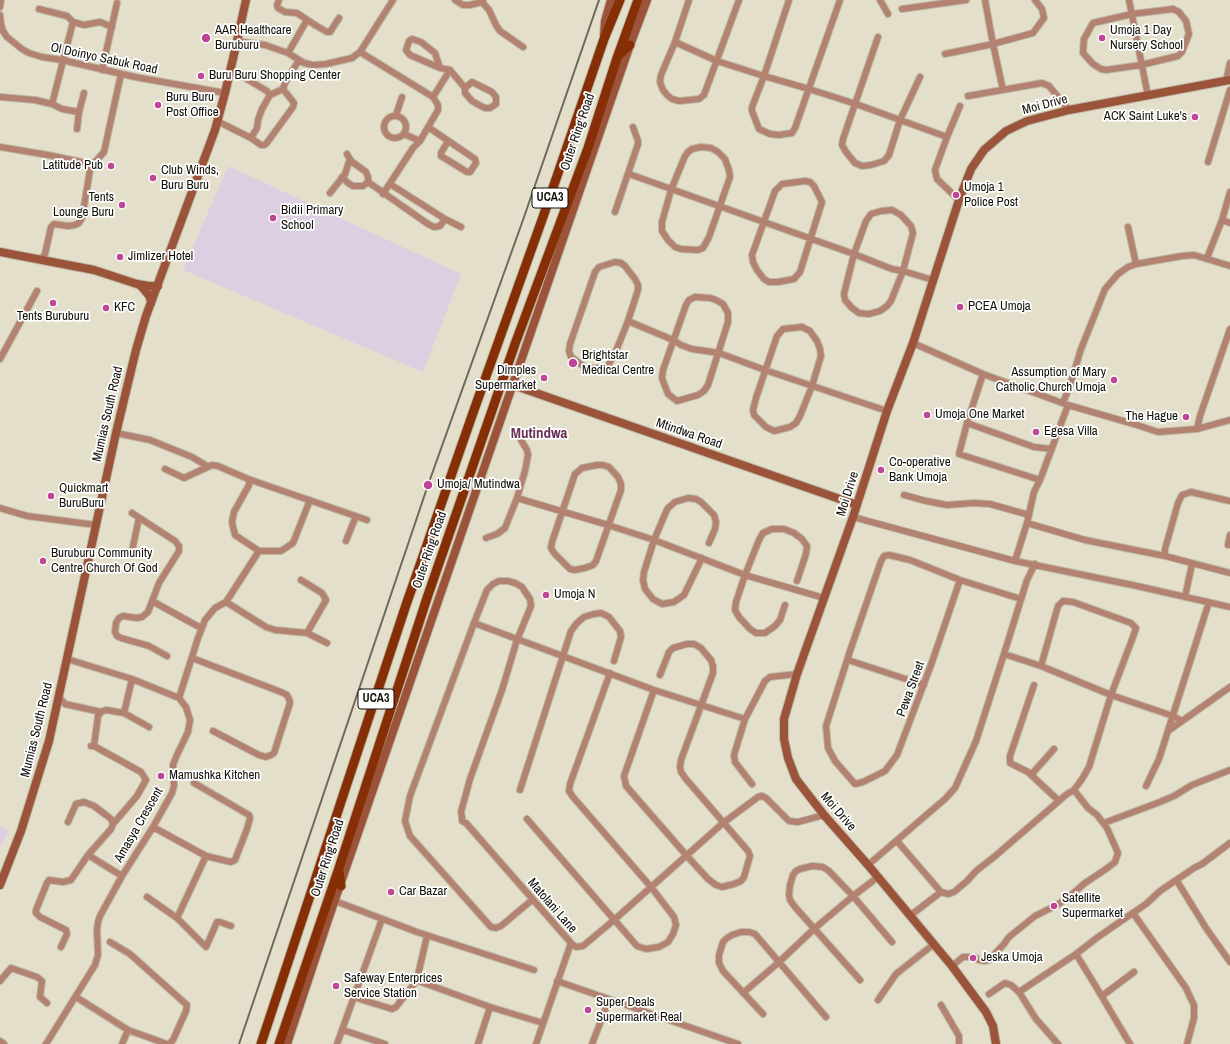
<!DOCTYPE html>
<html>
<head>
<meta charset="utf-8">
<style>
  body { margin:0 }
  canvas { display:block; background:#e3dfca }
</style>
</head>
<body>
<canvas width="1230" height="1044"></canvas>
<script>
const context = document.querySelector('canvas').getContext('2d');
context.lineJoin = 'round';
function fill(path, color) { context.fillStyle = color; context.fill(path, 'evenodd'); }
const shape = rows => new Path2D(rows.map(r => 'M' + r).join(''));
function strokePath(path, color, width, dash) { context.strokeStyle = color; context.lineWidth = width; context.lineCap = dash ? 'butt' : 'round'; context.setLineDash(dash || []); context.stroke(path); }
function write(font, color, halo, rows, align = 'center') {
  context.font = font + ' "Archivo Narrow",sans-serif'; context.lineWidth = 3.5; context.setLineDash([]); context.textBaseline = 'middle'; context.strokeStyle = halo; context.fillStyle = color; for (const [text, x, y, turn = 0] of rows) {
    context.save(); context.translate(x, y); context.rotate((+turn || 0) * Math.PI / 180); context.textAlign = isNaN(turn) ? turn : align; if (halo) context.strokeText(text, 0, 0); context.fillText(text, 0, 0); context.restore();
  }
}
fill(shape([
  [228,166,461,274,423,372,183,270],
  [0,825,9,831,0,847]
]), '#ddcfe2');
const street = shape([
  [279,0,277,5,278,8,285,12,297,13,315,25,327,32,330,32,339,18],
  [455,0,463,5,470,5,482,2],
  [483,0,482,2,489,10,496,25,500,31,523,47],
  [689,0,675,42,661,75,660,82,663,90,667,95,672,99,679,101,699,99,704,95,739,0],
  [789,0,764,76,752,107,752,111,759,129,770,134,779,135,792,133,795,128,840,0],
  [880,0,888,14],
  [985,0,993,44,1003,90],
  [1129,0,1148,96],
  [0,7,1,0],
  [39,9,67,16,73,22],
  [902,9,966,0],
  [1173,9,1179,12,1186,21,1189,34,1182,52,1178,56,1141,65,1106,70,1101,69,1093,64,1083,53,1084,39,1093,23,1132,14,1173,9],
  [0,15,1,24,3,31,7,37,22,49,29,53,42,57,62,60,135,77,225,93],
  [878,37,843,139,842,145,846,152,855,163,862,166,871,165,884,161,889,155,900,120,920,77],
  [237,41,265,45,288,53,304,63,313,65,326,64,352,58,360,52,393,0],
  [675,42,717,61,764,76,809,89,856,104,947,137],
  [360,52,425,92,433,97,438,105,438,110,420,141,413,148,383,194],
  [288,53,307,20],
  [945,54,993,44,1033,33,1044,18,1042,9,1035,0],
  [440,68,435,53,421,42,412,39,409,41,406,50,410,55,440,68,450,70,465,88,472,82,492,92,496,97,496,104,490,108,485,108,479,105,472,101,465,93,465,88],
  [230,69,267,91,270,95],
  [102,70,117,3],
  [1226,81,1230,63],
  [968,96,1042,83,1049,86,1069,110],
  [0,97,35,100,52,104,73,22,84,25,100,22,112,27],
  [433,97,450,70],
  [52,104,62,109,79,112,84,93],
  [396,115,402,97],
  '384 127a11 11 0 1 1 22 0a11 11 0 1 1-22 0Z',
  [217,121,251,138,261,145,264,145,266,144,293,107,294,103,283,89],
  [428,127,475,159,476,163,470,172,467,172,441,156,441,153,448,141],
  [77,129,79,112],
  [404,134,420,141],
  [251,138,257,128,258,120,262,109,270,95,283,89,285,83,299,60],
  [0,147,48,155,91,164,82,218,79,223,75,225,68,226,54,224,51,227,45,254,41,260],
  [701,147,711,148,718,152,725,159,729,170,730,177,709,237,703,248,698,250,681,249,675,247,668,240,662,231,662,222,671,190,685,156,688,152,692,149,701,147],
  [347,154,351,161,366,172,368,177,368,182],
  [1208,162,1230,90],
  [91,164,96,161,104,152,121,74],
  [629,174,854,254,892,269,903,271,933,280],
  [342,177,348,183,353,186,363,186,368,182],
  [805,181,810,182,814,186,822,202,800,272,794,279,778,282,769,282,764,279,757,270,753,262,752,255,775,191,782,184,805,181],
  [368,182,428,224,434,227,440,226,445,219],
  [390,184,445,219,461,227],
  [1230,192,1222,220,1230,223],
  [330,193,345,174,350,159],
  [959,200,937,179,935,170,947,137,960,106],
  [892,210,901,215,911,226,913,233,903,271,891,301,887,306,880,311,869,314,859,313,852,308,845,300,844,294,854,254,866,221,871,214,881,211,892,210],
  [615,212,638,144,638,141,633,127],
  [1207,258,1222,220],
  [615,262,621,263,625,266,635,279,638,285,638,290,628,321,616,351,609,364,605,368,586,368,571,357,569,351,570,344,595,272,599,267,615,262],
  [1136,264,1182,256,1194,255,1230,266],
  [695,297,710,298,716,300,723,304,728,313,728,322,708,385,704,391,698,395,677,401,668,394,662,378,663,370,686,305,689,300,695,297],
  [628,321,673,340,681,345,692,349,719,353,765,370,887,411],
  [802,327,810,331,817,341,820,349,821,356,812,386,800,416,796,423,790,427,774,431,766,427,754,415,753,410,756,398,777,336,783,329,802,327],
  [913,343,983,374,1068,405,1137,425,1158,432,1197,429,1230,420],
  [0,359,37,291],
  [983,374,967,423,959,454,1040,480],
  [1063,403,1071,382,1081,349,1105,289,1118,274,1128,267,1136,264,1128,227],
  [967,423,1034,447,1052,449],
  [1197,429,1200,416,1230,329],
  [116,433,150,440,192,457,207,466],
  [597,465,603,465,609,467,618,477,621,484,621,490,596,561,593,565,585,568,575,570,570,569,554,553,551,548,552,542,575,474,582,468,597,465],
  [165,469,184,478,212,465,218,466,248,479,249,481,249,485,234,512,232,522,235,535,259,551,281,551,293,543,310,500],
  [248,479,367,520],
  [904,495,926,501,947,505,974,503,990,504,1029,515],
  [517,498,525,471,528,455,527,450,521,440],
  [1230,501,1191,492,1182,495,1178,503,1165,549,1165,556,1230,573],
  [0,508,27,516,96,525],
  [132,513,175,541,179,546,179,551,159,583,148,612,142,617,137,618,123,616,119,618,116,623,115,632,117,636,121,638,149,646,167,656],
  [853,517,1015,561,1137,586,1230,607],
  [1027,523,1085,540,1165,556],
  [486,538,497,534,505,528,517,498,608,525,654,540,745,575,824,598],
  [346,541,356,516],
  [1228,545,1230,535],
  [132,551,139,518],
  [702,558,684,595,674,602,662,604,653,599,645,589,643,580,644,572,654,540,666,512,668,508,675,502,688,498,696,499,701,502,714,515,716,522,715,529,709,543],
  [1015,561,1027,523,1034,492,1040,480,1068,405],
  [301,580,322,593,326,600,307,633],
  [960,580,931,665,897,755,885,771,863,782,855,784,835,761,828,748,826,726,850,651,881,561,884,556,889,555,910,560,960,580,1021,599],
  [1185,597,1192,564],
  [152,601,201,628],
  [226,602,266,627,275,630,307,633,327,643],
  [785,605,780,620,775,626,765,633,756,633,750,629,739,617,735,610,736,602,745,575,759,540,763,533,772,529,784,529,794,533,802,539,807,546,806,554,797,581],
  [474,623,654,690,745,719],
  [1004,654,1041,666,1111,695,1173,716,1182,721],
  [192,658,281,692,287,695,289,699,290,703,274,753,271,755,266,757,259,755,213,731],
  [848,660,924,685],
  [1034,685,1010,756,1010,763,1028,772,1059,801],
  [654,690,624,776,626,786,687,856,708,879,716,885,722,887,734,884,741,881,744,877,750,856,748,851,686,779,681,772,680,767,681,760,713,673,713,666,711,660,701,648,694,644,687,644,673,648,669,652,660,675],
  [58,696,65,704,101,712],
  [179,698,198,638,205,620,215,608,226,602,259,551],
  [124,713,132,679],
  [1168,731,1230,687],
  [91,746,94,746,98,716,101,712,106,710,124,713,149,727],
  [94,746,141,772,146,780,137,796,113,824],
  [1031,775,1054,749],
  [752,784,735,762,734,755,745,719,765,681,770,677,797,674],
  [1146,786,1159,759,1209,602],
  [520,790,571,631,577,623,584,617,594,614,601,613,609,617,620,631,621,637,614,661],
  [527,819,637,946,646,949,659,947,668,942,673,934,676,925,674,917,651,887,573,797,569,791,570,784,610,673],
  [1104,823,1160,802,1174,796,1192,785,1230,770],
  [153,827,206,856,231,862,235,860,247,829,250,818,249,815,194,783],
  [897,841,941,892,948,894,954,892,967,881,976,871,994,857,1067,794,1074,790,1082,779,1089,767,1111,695,1133,637,1136,628,1131,623,1073,602,1063,601,1058,606,1041,666],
  [88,855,122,876],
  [868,865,945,799,955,788,976,741,1004,654,1027,580,1035,564],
  [1177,881,1206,928,1230,962],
  [147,897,177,918,206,947,217,922,220,922,231,926],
  [532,900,501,926,496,928,491,927,410,836,405,821,410,796,474,623,487,590,493,584,499,581,508,581,515,583,522,587,530,599,531,606,517,640,502,690,470,779,461,812,462,817,462,821,466,823,571,943,576,947,583,946,614,920,723,823,758,797,762,796,766,798,789,821,798,822,824,815],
  [335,901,417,932,534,970],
  [1133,913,1186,988,1191,999,1194,1005,1194,1018,1187,1044],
  [911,915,941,892],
  [177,918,206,856],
  [427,936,418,975,418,979,421,982,490,1007,543,1023],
  [110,942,130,954,187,1005,186,1011,173,1040,169,1044],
  [61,947,67,934,66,930,40,917,36,913,36,910,47,883,49,880,63,882,71,880,88,855,111,829,113,824,111,819,106,815,94,806,84,802,76,804,68,822],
  [1076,954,1095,985,1130,1044],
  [952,966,963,957,974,957,979,960,984,961,989,960,1004,944,1009,937,1035,916,1057,905,1070,896,1085,883,1106,869,1115,862,1118,853,1107,828,1097,815,1088,808,1074,790],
  [860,980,795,907,790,900,789,895,790,885,793,875,796,871,800,869,812,866,823,867,829,871,853,896,892,942],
  [0,981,11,968,37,977,42,981,40,997,47,1003],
  [557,981,738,1044],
  [1019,992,1036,1019,1058,1044],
  [743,993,778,963,815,928,853,896,878,877],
  [989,994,1005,983,1011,985,1019,992,1076,954,1098,937,1146,904,1160,891,1194,868,1202,864,1230,843],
  [1102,996,1134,972],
  [76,997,128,1030,167,1044],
  [353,997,392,1009,396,1007,418,979],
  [878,1000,896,974,934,944],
  [941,1005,959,1036,959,1044],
  [763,1014,723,971,719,963,719,955,723,942,727,938,732,935,741,932,749,932,755,934,826,1017],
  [343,1030,385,1044],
  [0,1041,4,1044],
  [46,1044,95,965,98,955,97,930,98,922,100,916,122,876,153,827,172,793,174,786,173,765,176,757,188,732,190,720,186,707,179,698,132,679,67,659],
  [122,1044,128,1030],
  [337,1044,382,919],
  [478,1044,490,1007],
  [536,1044,571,943],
  [592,1044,609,1000]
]);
const secondary = shape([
  [604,35,605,21,611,0],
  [0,252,94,270,137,284,149,286,158,286],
  [138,284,142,287,150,297,151,303],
  [513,385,857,505],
  [0,885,21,831,49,741,116,433,136,350,146,316,215,130,225,93,235,50,237,45,237,41,246,0],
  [287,1044,329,917,630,45,647,0],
  [996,1044,993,1026,986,1012,952,966,868,865,824,815,796,779,788,758,784,739,784,719,797,674,853,517,887,411,913,343,959,200,971,169,984,150,1006,131,1027,121,1069,110,1230,80]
]);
const primary = shape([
  [618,56,630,45],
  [339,871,341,886],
  [261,1044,406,605,474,410,543,217,604,39,620,0],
  [279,1044,339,868,427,598,515,344,588,148,617,58,638,0]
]);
strokePath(street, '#bdbaa7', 8);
strokePath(secondary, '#bdbaa7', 10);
strokePath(primary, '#bdbaa7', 11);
strokePath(street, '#b48270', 6);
strokePath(secondary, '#9b5339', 8);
strokePath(primary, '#862f06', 9);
strokePath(shape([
  [239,1044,428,485,523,220,599,0]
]), '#6d6a5d', 2);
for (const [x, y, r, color] of [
  [206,38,5,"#c04596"],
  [1102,38,4,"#c04596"],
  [201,76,4,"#c04596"],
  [158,105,4,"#c04596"],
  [1195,117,4,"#c04596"],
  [111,166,4,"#c04596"],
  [153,178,4,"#c04596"],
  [956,195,4,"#c04596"],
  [122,205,4,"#c04596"],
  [273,218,4,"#c04596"],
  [120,257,4,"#c04596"],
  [53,303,4,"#c04596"],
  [960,307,4,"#c04596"],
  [106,308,4,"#c04596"],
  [573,363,5,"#c04596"],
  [544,378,4,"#c04596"],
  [1114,380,4,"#c04596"],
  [927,415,4,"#c04596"],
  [1186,417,4,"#c04596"],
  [1036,432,4,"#c04596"],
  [881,470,4,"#c04596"],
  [428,485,5,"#c04596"],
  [51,496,4,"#c04596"],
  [43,561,4,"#c04596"],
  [546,595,4,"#c04596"],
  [161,776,4,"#c04596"],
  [391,892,4,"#c04596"],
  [1054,906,4,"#c04596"],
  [973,958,4,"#c04596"],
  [336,986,4,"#c04596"],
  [588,1010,4,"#c04596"]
]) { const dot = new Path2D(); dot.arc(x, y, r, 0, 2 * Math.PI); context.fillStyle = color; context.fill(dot); strokePath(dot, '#fff', 1.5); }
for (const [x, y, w] of [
  [550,198,36],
  [376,699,36]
]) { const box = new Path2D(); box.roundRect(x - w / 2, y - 10, w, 20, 3); context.fillStyle = '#fff'; context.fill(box); strokePath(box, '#100f08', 1); }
write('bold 12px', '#100f08', null, [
  ["UCA3",550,198],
  ["UCA3",376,699]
]);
write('13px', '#100f08', '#fff', [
  ["AAR Healthcare",215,31],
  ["Buruburu",215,46],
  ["Umoja 1 Day",1110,31],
  ["Nursery School",1110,46],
  ["Buru Buru Shopping Center",209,76],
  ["Buru Buru",166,98],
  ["Post Office",166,113],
  ["ACK Saint Luke's",1187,117,"right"],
  ["Latitude Pub",103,166,"right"],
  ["Club Winds,",161,171],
  ["Buru Buru",161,186],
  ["Umoja 1",964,188],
  ["Police Post",964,203],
  ["Tents",114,198,"right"],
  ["Lounge Buru",114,213,"right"],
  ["Bidii Primary",281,211],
  ["School",281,226],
  ["Jimlizer Hotel",128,257],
  ["PCEA Umoja",968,307],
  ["KFC",114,308],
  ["Tents Buruburu",53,317,"center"],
  ["Brightstar",582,356],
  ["Medical Centre",582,371],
  ["Dimples",536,371,"right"],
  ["Supermarket",536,386,"right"],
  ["Assumption of Mary",1106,373,"right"],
  ["Catholic Church Umoja",1106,388,"right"],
  ["Umoja One Market",935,415],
  ["The Hague",1178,417,"right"],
  ["Egesa Villa",1044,432],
  ["Co-operative",889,463],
  ["Bank Umoja",889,478],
  ["Umoja/ Mutindwa",437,485],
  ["Quickmart",59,489],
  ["BuruBuru",59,504],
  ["Buruburu Community",51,554],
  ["Centre Church Of God",51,569],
  ["Umoja N",554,595],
  ["Mamushka Kitchen",169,776],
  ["Car Bazar",399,892],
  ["Satellite",1062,899],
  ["Supermarket",1062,914],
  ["Jeska Umoja",981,958],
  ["Safeway Enterprices",344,979],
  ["Service Station",344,994],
  ["Super Deals",596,1003],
  ["Supermarket Real",596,1018]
], 'left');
write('13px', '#100f08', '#fff', [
  ["Ol Doinyo Sabuk Road",104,59,12],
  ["Moi Drive",1045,105,-15],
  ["Outer Ring Road",578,132,-71],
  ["Mumias South Road",108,414,-77],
  ["Mtindwa Road",689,434,19],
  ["Moi Drive",848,494,-72],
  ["Outer Ring Road",430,550,-71],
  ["Pewa Street",911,689,-70],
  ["Mumias South Road",37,730,-76],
  ["Moi Drive",838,812,49],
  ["Amasya Crescent",139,825,-60],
  ["Outer Ring Road",328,858,-72],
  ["Matolani Lane",552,906,49]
]);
write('bold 15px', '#6a2d54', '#fff', [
  ["Mutindwa",539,434]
]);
</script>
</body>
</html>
